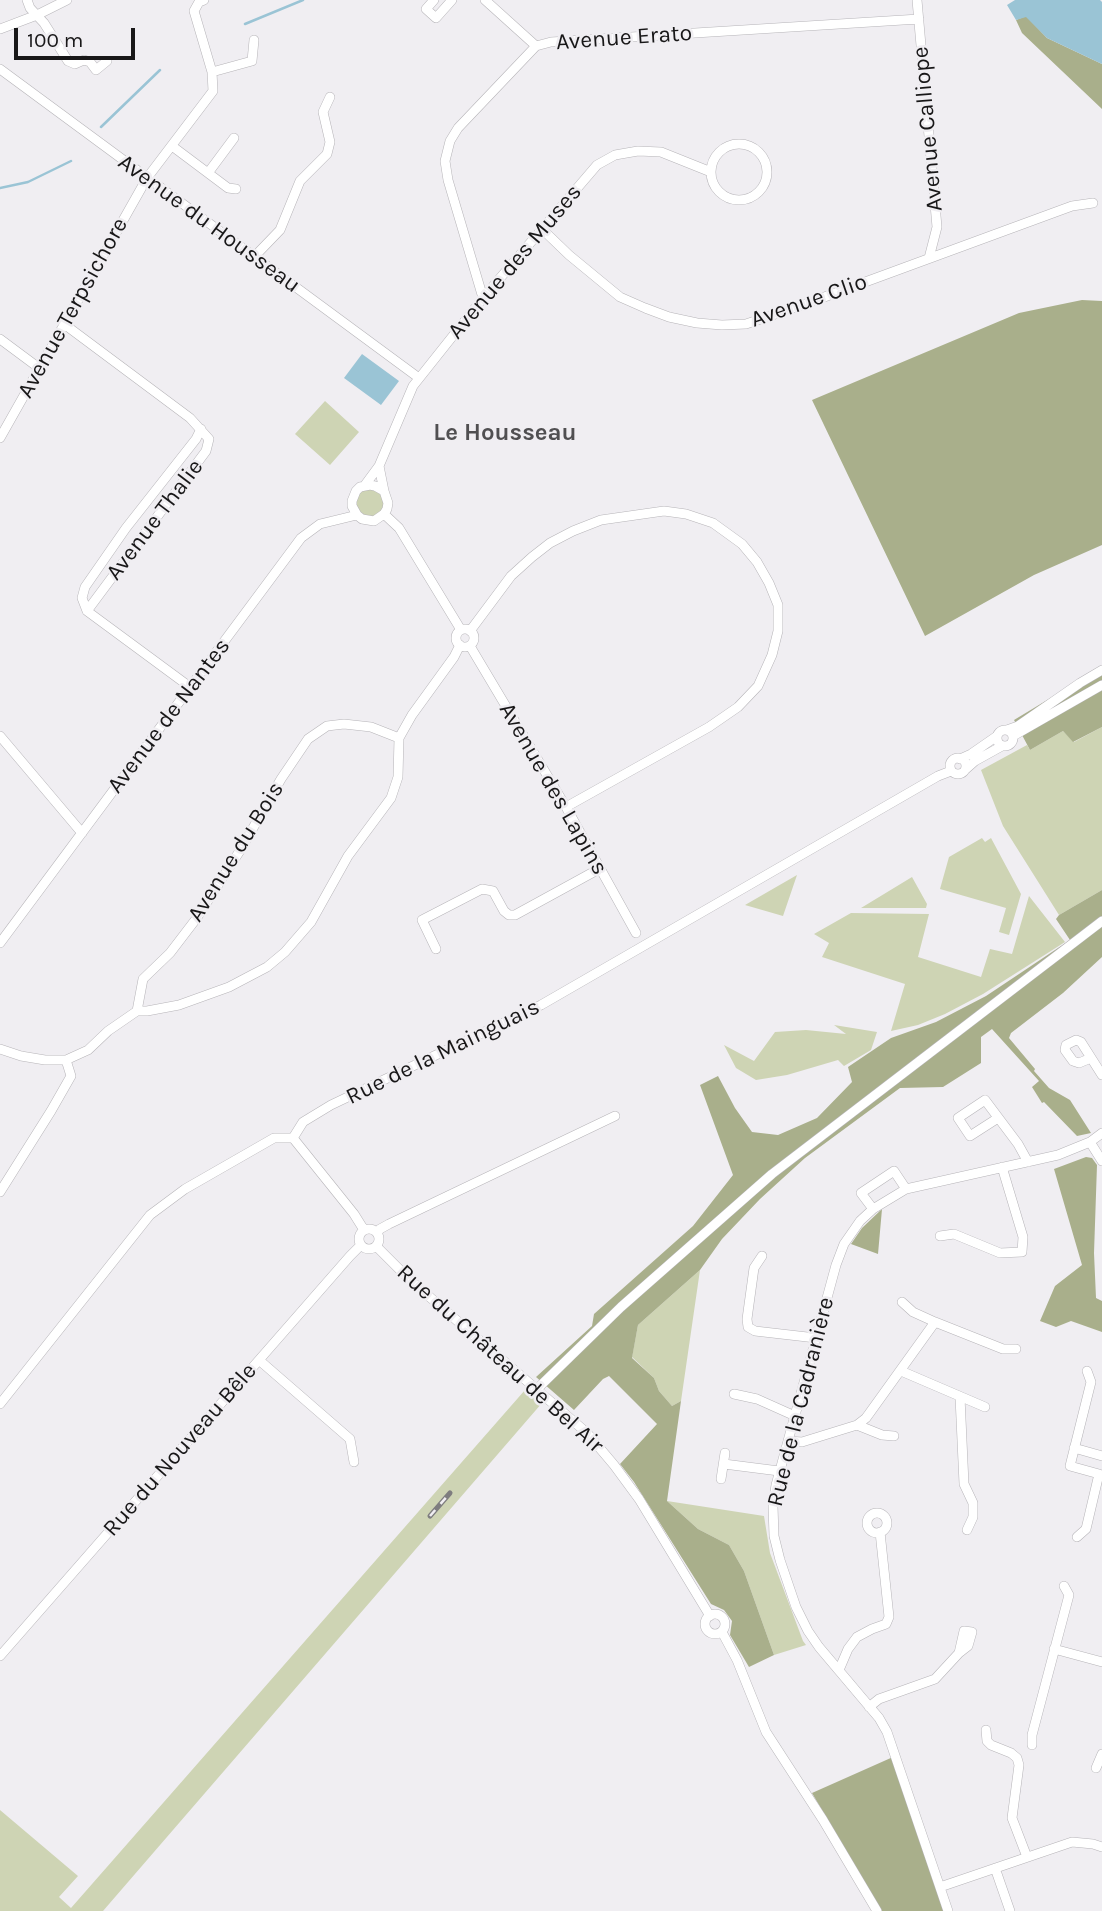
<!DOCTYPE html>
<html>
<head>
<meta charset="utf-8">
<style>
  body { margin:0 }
  #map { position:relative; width:1102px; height:1911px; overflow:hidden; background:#f0eef2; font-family:Karla,sans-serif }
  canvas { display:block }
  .scale { position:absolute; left:14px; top:28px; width:121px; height:32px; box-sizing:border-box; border:4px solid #181718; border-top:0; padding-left:9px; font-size:21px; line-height:24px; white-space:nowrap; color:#181718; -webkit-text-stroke:5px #f0eef2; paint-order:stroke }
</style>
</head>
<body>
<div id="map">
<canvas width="1102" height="1911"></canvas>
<div class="scale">100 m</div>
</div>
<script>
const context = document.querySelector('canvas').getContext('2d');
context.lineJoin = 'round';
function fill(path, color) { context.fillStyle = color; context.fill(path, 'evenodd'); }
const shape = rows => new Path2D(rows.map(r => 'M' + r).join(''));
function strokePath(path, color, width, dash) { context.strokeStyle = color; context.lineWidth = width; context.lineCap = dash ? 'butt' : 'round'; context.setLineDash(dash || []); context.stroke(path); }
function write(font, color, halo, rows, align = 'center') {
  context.font = font + ' Karla,sans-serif'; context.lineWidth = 5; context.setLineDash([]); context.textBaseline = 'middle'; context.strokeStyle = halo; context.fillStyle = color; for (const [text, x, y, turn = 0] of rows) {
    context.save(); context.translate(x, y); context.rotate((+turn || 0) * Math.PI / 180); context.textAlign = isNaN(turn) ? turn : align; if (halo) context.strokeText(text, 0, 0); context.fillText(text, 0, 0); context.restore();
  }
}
fill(shape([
  [325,401,359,432,330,465,295,434],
  '356 503a14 14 0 1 1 28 0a14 14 0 1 1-28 0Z',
  [1102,727,1102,890,1059,915,1003,826,981,770,1027,745,1030,750,1063,731,1074,742],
  [982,838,985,842,991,838,1021,894,1009,935,999,932,1006,908,940,889,949,857],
  [797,875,783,916,745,905],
  [912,877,927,904,926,908,861,908],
  [1029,896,1065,942,983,994,945,1014,918,1025,891,1031,905,984,822,957,829,943,814,934,851,913,929,914,918,957,981,977,990,949,1012,954],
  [834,1025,877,1032,871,1050,844,1066,838,1060,787,1075,756,1080,736,1068,724,1045,754,1061,775,1032,806,1030,846,1034],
  [700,1270,681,1401,672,1406,659,1391,654,1378,632,1357,638,1325],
  [525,1390,542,1403,103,1911,0,1911,0,1810,78,1876,59,1897,71,1908],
  [667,1501,764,1516,770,1553,803,1641,806,1645,774,1655,744,1571,729,1545,698,1529]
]), '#ced4b4');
fill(shape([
  [1026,16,1047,38,1102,64,1102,109,1022,33,1016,20],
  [1082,300,1102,301,1102,545,1034,575,925,636,812,400,1019,313],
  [1102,667,1102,727,1073,742,1063,731,1030,750,1014,720],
  [1102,890,1102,957,1063,993,1011,1033,1009,1038,1035,1069,1034,1071,1049,1088,1070,1100,1091,1133,1077,1136,1044,1102,1042,1103,1032,1087,1039,1081,992,1029,981,1037,981,1063,943,1087,900,1088,805,1158,760,1199,722,1239,700,1270,638,1325,632,1358,654,1378,659,1391,672,1406,681,1401,667,1501,698,1529,729,1545,744,1571,774,1655,749,1667,730,1635,732,1621,724,1610,711,1604,634,1482,620,1464,657,1424,609,1376,603,1379,574,1410,536,1377,592,1326,594,1314,693,1226,733,1175,700,1085,718,1076,735,1108,752,1132,778,1135,817,1118,852,1082,848,1067,891,1038,936,1022,986,996,1070,940,1056,919,1059,915],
  [1086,1157,1092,1158,1097,1165,1094,1253,1096,1298,1102,1301,1102,1332,1071,1321,1056,1327,1040,1321,1055,1286,1082,1265,1054,1169],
  [882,1209,878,1254,851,1244,862,1228],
  [893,1757,944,1911,881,1911,812,1793]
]), '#a9af8b');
fill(shape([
  [1015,0,1100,0,1102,2,1102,64,1047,38,1026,17,1016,20,1007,5],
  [362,354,399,381,381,405,344,378]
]), '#9ac4d5');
strokePath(shape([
  [245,24,303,0],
  [101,127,160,70],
  [0,188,28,182,71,161]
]), '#9ac4d5', 2.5);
const minor = shape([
  [27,0,30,8,44,23,68,61,75,64,84,60,90,62,96,70,107,61],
  [434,0,426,9,436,18,452,0],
  [485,0,536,46],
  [917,0,937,227,929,258],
  [0,29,37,15,67,0],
  [0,69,419,378],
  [212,72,252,61,254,40],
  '711 172a28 28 0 1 1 56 0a28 28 0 1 1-56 0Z',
  [172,146,228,188,236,189],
  [208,173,234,138],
  [542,229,569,255,620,297,645,308,669,317,697,323,722,325,746,324,808,303,1072,206,1093,203],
  [254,257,280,230,300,181,327,154,330,142,323,112,330,97],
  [483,298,448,180,445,161,450,141,458,128,536,46,551,42,919,19],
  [64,324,190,418,209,439,206,451,87,611,190,687],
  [0,339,39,368],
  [0,438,147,178,213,91,212,72,194,11,199,2,204,0],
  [379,466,384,491,388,503,387,509,384,514,374,521,362,519,357,515,352,506,352,501,356,491,360,487,370,485,375,486,384,491],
  [365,485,379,466,413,386,483,298,597,165,615,155,638,151,661,152,711,172],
  [384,514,399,528,461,630],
  [87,611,82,598,85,587,126,528,196,439,201,429],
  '456 638a9 9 0 1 1 18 0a9 9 0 1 1-18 0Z',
  [470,631,511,576,532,557,550,543,573,531,601,520,664,511,686,514,713,523,742,544,757,562,769,583,778,605,778,631,772,655,758,686,738,707,709,727,566,807],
  [470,646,566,807,636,933],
  '997 738a8 8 0 1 1 16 0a8 8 0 1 1-16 0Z',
  [1007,730,1018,726,1080,683,1102,670],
  [0,736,82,833],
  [1013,736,1102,685],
  '950 766a8 8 0 1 1 16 0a8 8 0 1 1-16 0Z',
  [960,759,971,754,997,736],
  [966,769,975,761,1002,746],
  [0,943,301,538,320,524,357,515],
  [436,949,422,920,482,889,493,891,504,911,509,915,515,915,599,869],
  [137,1011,147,1011,179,1005,229,987,267,967,285,952,311,922,348,856,391,798,398,777,399,738],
  [0,1049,21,1056,45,1060,66,1060,88,1050,108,1031,137,1011,143,979,170,953,196,919,241,849,281,779,308,739,327,726,344,724,371,727,399,738,412,715,454,657,460,645],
  [1091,1058,1079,1063,1073,1061,1065,1050,1066,1045,1076,1040,1081,1042,1102,1075],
  [998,1118,970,1136,958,1118,985,1100,1018,1144,1028,1162],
  [293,1138,303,1122,331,1105,541,1005,938,776,951,771],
  [293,1138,354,1214,364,1230],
  [1090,1142,1102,1161],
  [0,1192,51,1111,71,1076,66,1060],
  [873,1209,861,1193,894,1171,906,1189],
  '359 1239a10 10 0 1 1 20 0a10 10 0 1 1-20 0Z',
  [377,1233,380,1229,389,1224,615,1116],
  [940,1236,954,1234,1000,1253,1022,1252,1023,1237,1002,1167],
  [376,1246,410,1280,587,1433,614,1465,639,1499,710,1616],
  [762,1256,754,1268,747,1319,748,1327,755,1331,816,1338],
  [902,1302,913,1312,935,1322,1003,1349,1016,1349],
  [259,1360,350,1439,354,1462],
  [901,1371,985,1407],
  [537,1389,621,1307,772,1174,1102,921],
  [734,1394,757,1399,795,1416],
  [960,1397,964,1484,973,1503,973,1517,967,1530],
  [0,1404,150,1215,185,1189,274,1138,293,1138],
  [857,1425,882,1435,894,1436],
  [788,1441,802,1442,857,1425,866,1418,935,1322],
  [1074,1448,1102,1456],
  [724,1464,779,1471],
  [721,1479,725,1453],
  '867 1523a10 10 0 1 1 20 0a10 10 0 1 1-20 0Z',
  [1077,1537,1086,1529,1099,1474,1070,1466,1091,1382,1087,1371],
  '705 1624a10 10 0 1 1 20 0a10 10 0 1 1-20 0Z',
  [722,1632,737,1660,766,1732,823,1820,877,1911],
  [1054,1649,1102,1662],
  [0,1656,350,1256,361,1245],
  [839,1670,848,1649,857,1637,872,1629,886,1624,889,1617,880,1532],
  [869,1707,879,1699,935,1679,959,1653,968,1646,972,1632,964,1631,959,1653],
  [986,1730,987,1741,991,1745,1011,1753,1017,1758,1019,1765,1012,1818,1027,1857],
  [1032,1745,1032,1735,1069,1595,1064,1586],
  [1096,1768,1102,1754],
  [995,1868,1010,1911],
  [940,1887,1072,1842,1093,1844,1102,1847],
  [948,1911,887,1732,879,1718,819,1647,808,1631,796,1607,780,1560,774,1536,773,1506,776,1485,836,1265,844,1244,860,1221,873,1209,906,1189,1058,1155,1090,1142,1102,1133]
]);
strokePath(minor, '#b6b4b8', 10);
strokePath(minor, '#fff', 9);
const rail = shape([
  [430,1516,450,1493]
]);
strokePath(rail, '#7e7d7f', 5);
strokePath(rail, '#f0eef2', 2.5, [8]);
write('23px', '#181718', '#f0eef2', [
  ["Avenue Erato",624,38,-4],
  ["Avenue Calliope",928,129,-95],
  ["Avenue du Housseau",209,224,36],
  ["Avenue des Muses",515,262,-50],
  ["Avenue Clio",809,301,-19],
  ["Avenue Terpsichore",73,308,-61],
  ["Avenue Thalie",155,520,-53],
  ["Avenue de Nantes",169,716,-53],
  ["Avenue des Lapins",553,789,60],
  ["Avenue du Bois",236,852,-58],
  ["Rue de la Mainguais",443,1052,-26],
  ["Rue du Château de Bel Air",500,1359,42],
  ["Rue de la Cadranière",801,1402,-76],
  ["Rue du Nouveau Bêle",180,1450,-49]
]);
write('bold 24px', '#504f51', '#f0eef2', [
  ["Le Housseau",505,433]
]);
</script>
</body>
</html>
